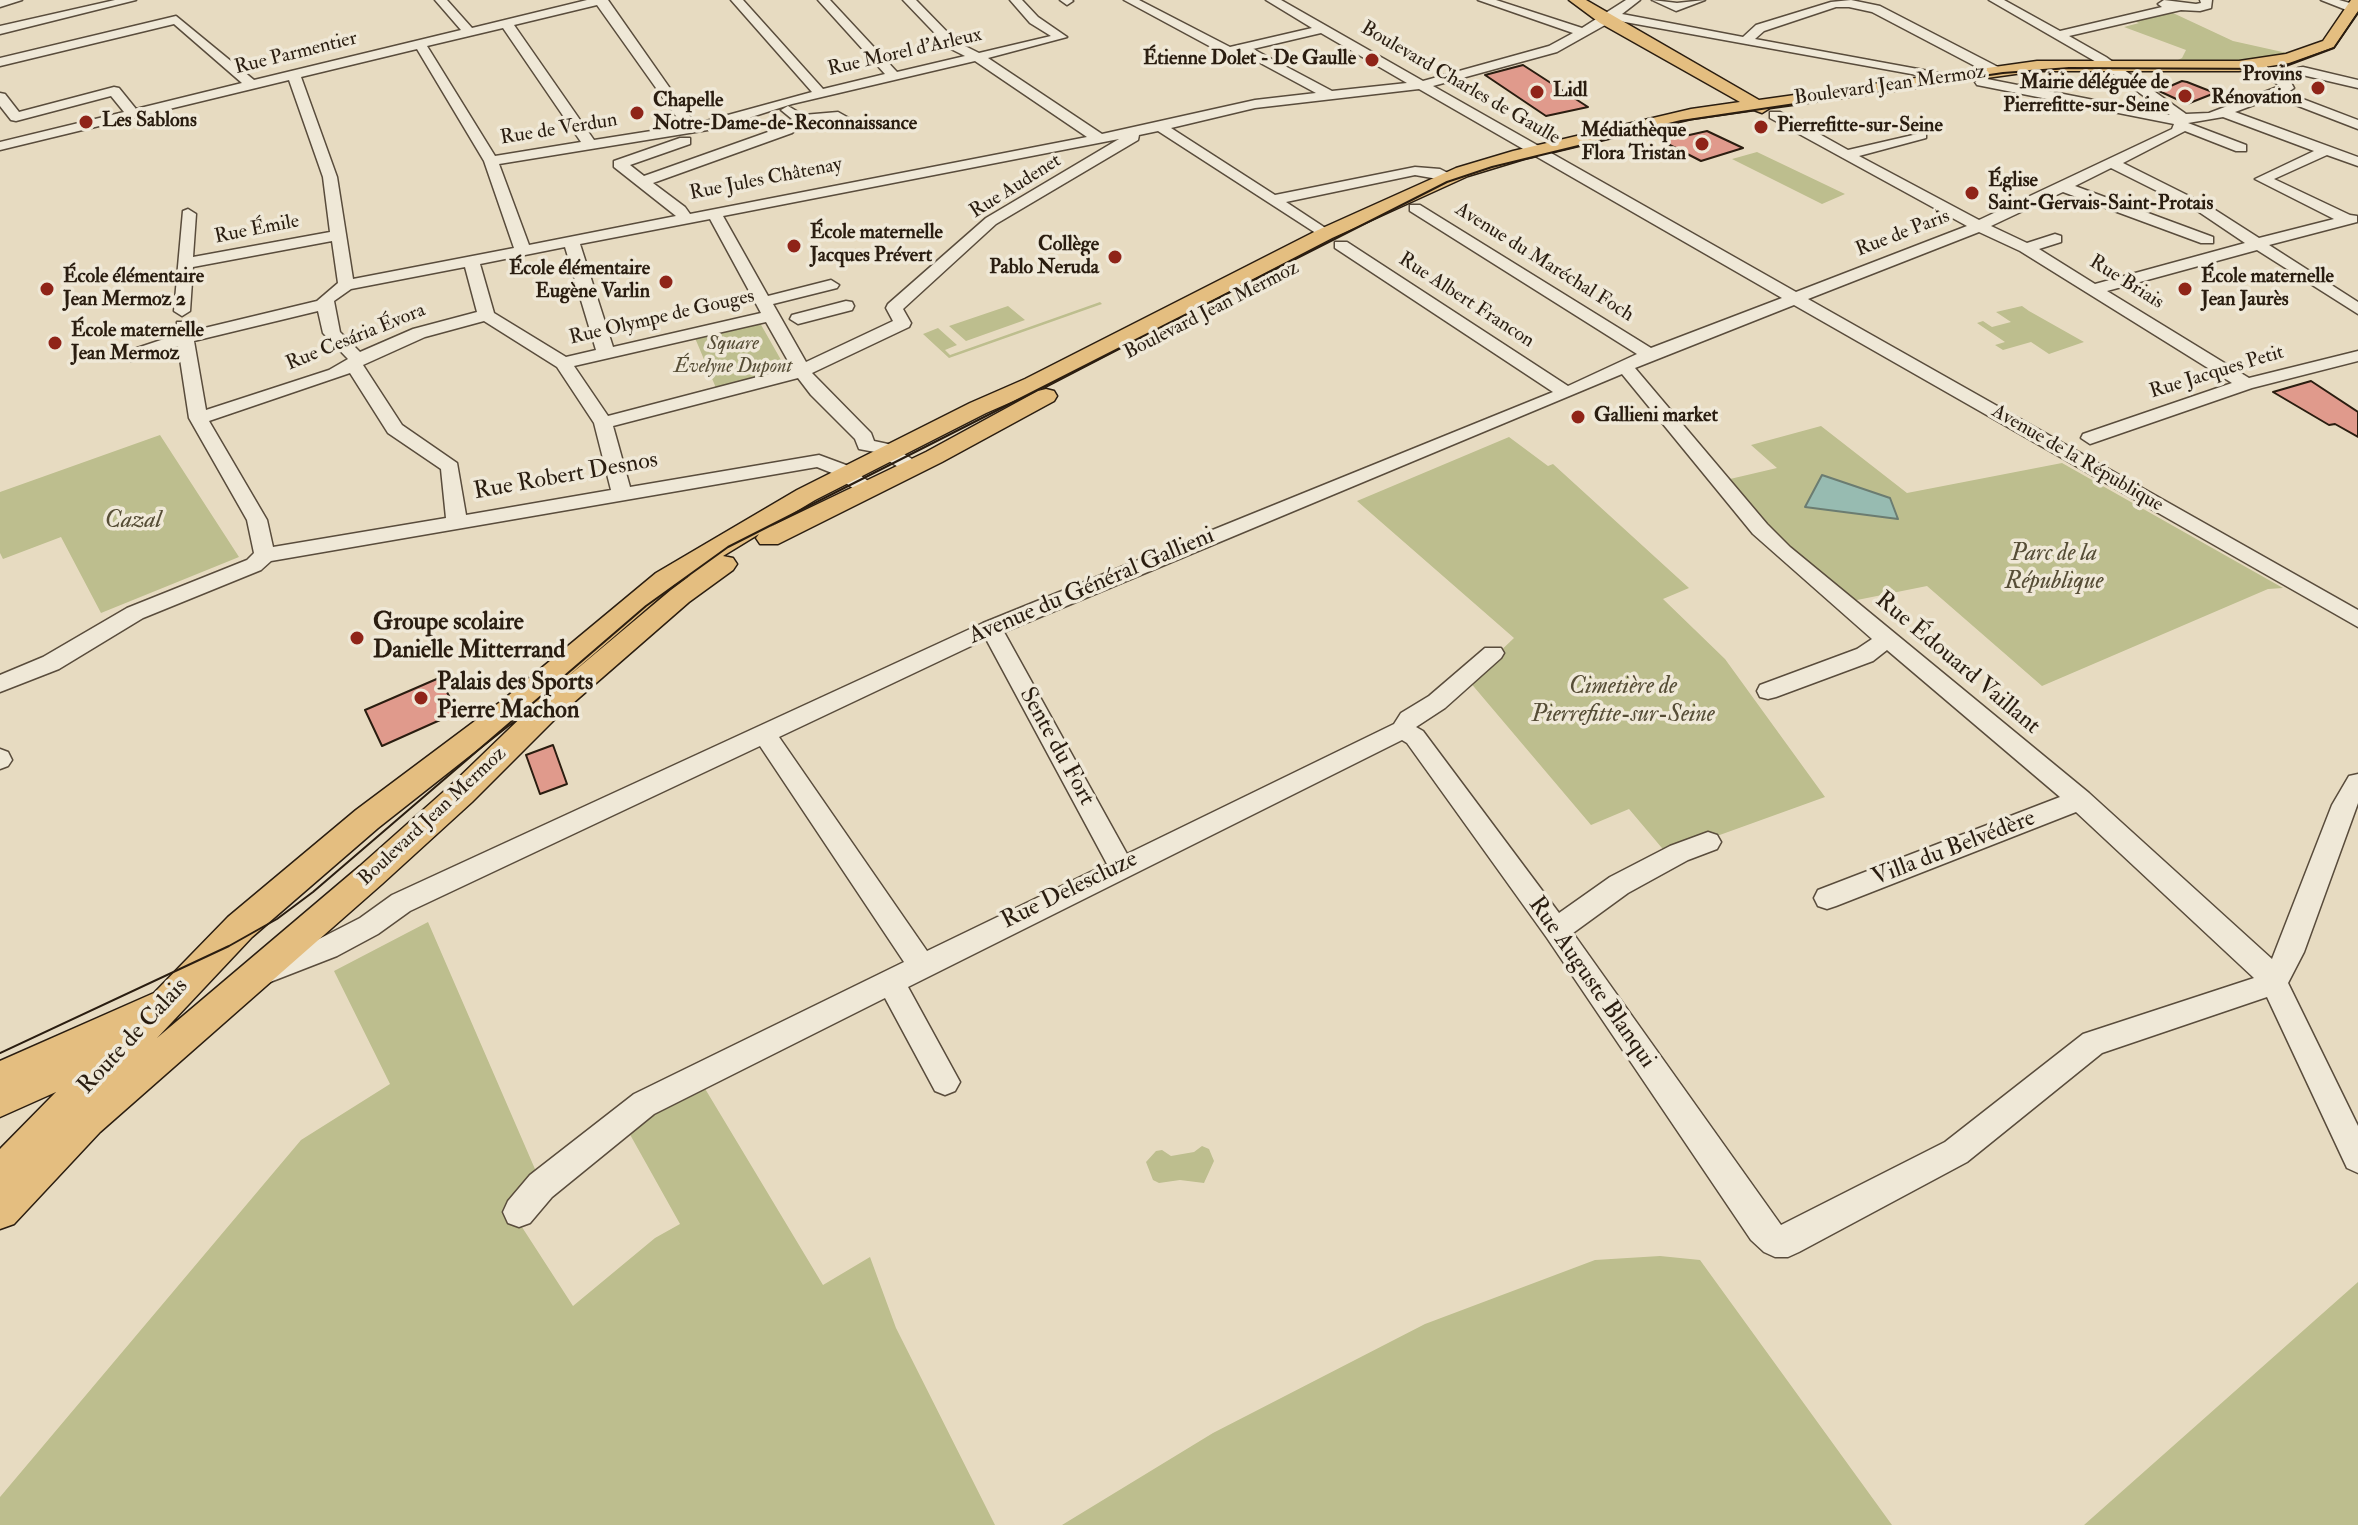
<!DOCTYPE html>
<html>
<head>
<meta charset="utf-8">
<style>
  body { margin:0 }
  canvas { display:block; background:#e7dbc1 }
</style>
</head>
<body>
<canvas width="2358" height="1525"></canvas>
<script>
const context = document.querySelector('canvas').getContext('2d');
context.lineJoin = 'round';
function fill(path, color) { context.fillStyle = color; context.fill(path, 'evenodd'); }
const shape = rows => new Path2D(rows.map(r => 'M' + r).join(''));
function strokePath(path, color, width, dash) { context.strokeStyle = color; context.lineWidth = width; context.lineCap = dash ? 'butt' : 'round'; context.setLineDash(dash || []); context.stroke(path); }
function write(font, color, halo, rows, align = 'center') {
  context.font = font + ' "IM FELL Double Pica",serif'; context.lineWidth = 7; context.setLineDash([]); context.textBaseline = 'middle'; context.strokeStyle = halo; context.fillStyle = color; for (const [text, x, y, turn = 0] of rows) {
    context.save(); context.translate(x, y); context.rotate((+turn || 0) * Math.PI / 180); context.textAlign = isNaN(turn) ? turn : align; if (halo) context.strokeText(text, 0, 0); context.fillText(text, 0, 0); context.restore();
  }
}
fill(shape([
  [2173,13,2233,41,2287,53,2235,61,2174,62,2182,58,2186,50,2124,27,2139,23,2133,21],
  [1757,152,1845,194,1822,204,1732,159],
  [1100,302,1102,304,949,358,923,334,938,328,957,345,945,350,950,355],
  [1008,306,1025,320,966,341,949,326],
  [2022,306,2029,311,2084,342,2049,354,2031,342,2003,350,1995,345,2005,342,1977,323,1983,321,1992,327,2011,322,1996,312],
  [760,323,785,367,777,372,716,388,695,338],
  [1821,426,1907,493,2062,463,2283,588,2268,589,2042,686,1927,586,1852,601,1775,532,1730,479,1777,468,1751,445],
  [160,435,239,557,101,613,61,537,3,559,0,553,0,492],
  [1509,437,1548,466,1553,464,1689,588,1663,599,1725,659,1825,797,1667,854,1629,809,1591,825,1469,681,1514,638,1357,501],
  [428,922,538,1176,509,1207,573,1306,655,1238,680,1224,623,1122,695,1072,823,1285,870,1257,896,1328,995,1525,0,1525,0,1497,301,1140,390,1084,334,971],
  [1202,1146,1209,1149,1214,1161,1204,1183,1180,1180,1159,1183,1153,1180,1146,1162,1156,1151,1162,1150,1171,1156,1194,1152],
  [1660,1256,1700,1260,1892,1525,1062,1525,1213,1433,1425,1324,1595,1260],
  [2358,1282,2358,1525,2084,1525]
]), '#bdbe8e');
const water = shape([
  [1822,475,1890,498,1898,519,1805,507,1822,475]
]);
fill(water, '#97bbb1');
strokePath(water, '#6b7c71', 2);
const building = shape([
  [1523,65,1588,107,1546,116,1485,75,1523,65],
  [2182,81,2187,82,2215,93,2187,104,2159,91,2182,81],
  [1670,127,1685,136,1707,131,1743,148,1701,161,1662,141,1665,140,1652,132,1670,127],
  [2311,381,2358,412,2358,437,2335,424,2329,425,2273,392,2311,381],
  [439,678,458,712,382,746,365,710,439,678],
  [553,745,567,784,540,794,526,755,553,745]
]);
fill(building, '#e09a8c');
strokePath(building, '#2a1d10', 2);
const minor = shape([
  [0,0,22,0,0,7,0,0],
  [115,0,136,0,0,34,0,26,115,0],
  [435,0,447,0,472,28,587,0,608,0,695,124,812,92,731,0,743,0,823,89,885,74,818,0,830,0,897,72,965,56,949,48,903,0,916,0,957,42,979,53,1051,36,1030,23,1010,0,1022,0,1038,17,1067,37,988,58,1102,134,1255,100,1316,93,1240,52,1224,54,1124,0,1139,0,1230,47,1312,28,1266,0,1281,0,1423,81,1549,46,1573,33,1478,0,1496,0,1582,28,1626,0,1640,0,1622,14,1743,37,1756,25,1831,2,1851,0,1880,6,2000,68,2000,74,1990,74,1872,12,1849,7,1836,7,1764,31,1755,39,1945,74,1950,75,1950,81,1614,20,1557,52,1433,86,1796,292,1967,226,1770,118,1770,112,1780,112,1848,150,1926,132,1926,138,1859,156,1979,220,2172,129,2174,124,1977,85,1975,82,1982,78,2170,115,2098,63,1989,0,2004,0,2060,31,2162,7,2158,4,2164,0,2196,4,2201,3,2200,0,2212,0,2211,8,2200,11,2181,10,2069,36,2106,57,2186,114,2209,113,2280,86,2254,68,2262,60,2267,61,2267,67,2289,79,2294,88,2287,93,2358,120,2358,129,2275,97,2235,112,2358,157,2358,166,2327,155,2274,179,2350,215,2357,216,2357,222,2269,245,2358,302,2358,314,2257,250,2107,291,2249,378,2358,351,2358,361,2252,388,2090,444,2081,438,2083,434,2232,383,2020,251,1979,232,1808,299,2358,610,2358,627,1794,305,1635,368,1767,524,1790,547,2089,793,2272,959,2332,805,2349,776,2358,774,2358,803,2304,952,2288,983,2358,1126,2358,1173,2347,1168,2267,997,2102,1053,1967,1162,1799,1252,1788,1257,1775,1257,1764,1252,1751,1240,1547,938,1407,743,1402,740,908,987,960,1082,955,1091,945,1095,935,1091,885,998,654,1114,552,1197,530,1223,519,1227,508,1223,503,1212,508,1201,530,1175,634,1094,904,962,760,746,410,911,378,934,337,956,265,984,255,980,251,972,255,964,317,940,360,918,392,895,983,623,1553,392,1335,248,1335,242,1347,242,1568,386,1637,354,1410,211,1410,205,1420,205,1651,348,1782,298,1419,89,1255,108,1171,128,1275,195,1415,167,1440,169,1456,177,1449,181,1415,175,1286,202,1330,231,1333,234,1325,239,1158,131,1139,135,1138,140,996,224,903,309,911,323,909,327,812,373,871,433,874,441,888,444,920,464,923,468,920,472,906,472,875,452,859,449,855,439,811,395,798,378,613,426,630,487,819,455,846,465,875,486,878,490,875,494,861,494,832,473,817,467,271,561,261,570,143,618,59,669,0,692,0,675,43,657,127,608,247,560,254,553,247,520,189,418,178,346,131,361,122,356,125,352,176,335,177,322,189,322,192,331,317,301,338,283,332,241,193,267,190,311,182,316,174,311,183,211,188,209,196,214,193,257,330,232,323,177,289,80,0,150,0,142,124,112,111,96,16,121,11,120,0,106,0,93,5,94,19,112,114,87,119,88,136,109,242,83,174,24,0,66,0,58,176,16,254,80,461,30,435,0],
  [597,5,683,126,594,140,514,25,597,5],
  [503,28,581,142,495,156,427,46,503,28],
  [1321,33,1407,83,1332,91,1253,49,1321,33],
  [417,49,484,161,514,248,353,279,337,177,301,77,417,49],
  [975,61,1087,137,690,214,685,207,653,183,792,133,804,123,831,119,856,130,863,126,838,112,803,115,788,106,781,110,792,119,782,127,644,176,630,165,690,144,690,138,680,138,614,161,614,167,676,216,529,245,499,164,714,129,792,104,975,61],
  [2223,117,2314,151,2255,179,2334,219,2259,238,2209,206,2123,163,2185,131,2236,151,2246,151,2246,145,2188,123,2223,117],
  [1119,139,986,218,888,304,886,308,893,321,806,362,773,304,837,288,839,285,831,280,768,296,723,216,1119,139],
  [2111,168,2199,212,2245,243,2095,284,2039,249,2061,242,2061,236,2055,234,2027,243,1991,226,2063,192,2201,243,2213,243,2213,237,2075,186,2111,168],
  [710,219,761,313,613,347,580,244,710,219],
  [565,247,596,350,566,357,494,313,480,264,565,247],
  [465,267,477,312,413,329,360,352,340,332,334,301,351,289,465,267],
  [318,311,323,333,348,359,329,370,206,410,194,341,318,311],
  [484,321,557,367,594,423,611,490,466,515,457,463,402,425,363,365,425,337,484,321],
  [766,322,792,368,608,416,574,366,766,322],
  [350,373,388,433,441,469,446,518,273,547,267,520,209,421,350,373],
  [1622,374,1753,534,1872,639,1857,649,1760,685,1757,691,1760,697,1768,699,1776,697,1873,661,1887,650,2060,797,1818,890,1814,898,1818,906,1827,909,1836,906,2076,812,2254,978,2083,1034,1945,1142,1781,1225,1573,933,1628,893,1688,860,1717,849,1721,842,1717,835,1708,832,1670,846,1610,877,1559,913,1423,731,1416,727,1445,708,1501,658,1504,653,1501,648,1485,648,1429,696,1401,713,1394,724,1127,854,1004,632,1622,374],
  [986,639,1107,864,927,951,779,737,986,639],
  [1060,0,1072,0,1073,1,1067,5,1060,0],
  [1652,0,1677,3,1705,0,1676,11,1652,0],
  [2321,0,2339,0,2357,5,2358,9,2349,11,2321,0],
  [2303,67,2358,80,2358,88,2298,74,2298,68,2303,67],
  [846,301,852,302,854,306,852,310,798,324,790,319,792,315,846,301],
  [0,749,8,752,12,760,8,766,0,769,0,749]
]);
const major = shape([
  [1569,0,1586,0,1759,100,2037,61,2239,61,2286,54,2323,41,2351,0,2358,0,2358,11,2334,47,2289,63,2239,71,2037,71,1770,108,1762,113,1754,110,1691,119,1524,159,1468,176,1332,238,1041,389,986,413,815,500,770,527,926,452,1038,391,1046,389,1054,391,1057,396,1054,401,942,462,778,544,760,544,756,538,759,534,723,556,733,558,737,564,733,570,689,602,557,717,472,802,382,884,100,1132,14,1224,0,1229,0,1149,56,1092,0,1117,0,1061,154,993,228,917,356,810,503,700,656,573,797,490,970,403,1025,379,1318,230,1456,168,1513,151,1691,109,1740,102,1600,23,1569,0],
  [691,575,671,590,559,684,674,585,691,575],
  [534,705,450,786,360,866,157,1038,252,937,378,828,534,705]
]);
strokePath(minor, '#594c3c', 3);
strokePath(major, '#2a1d10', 3);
fill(minor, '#efe8d7');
fill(major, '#e4be80');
strokePath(shape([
  [0,1053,229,946,277,919,313,892,646,606,728,547,1447,182,1492,167,1681,121,2003,73,2069,68,2278,69,2334,48,2358,13]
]), '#2a1d10', 2);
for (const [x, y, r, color] of [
  [1372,60,8,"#8f2418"],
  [2318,88,8,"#8f2418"],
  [1537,92,8,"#8f2418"],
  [2185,96,8,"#8f2418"],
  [637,113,8,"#8f2418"],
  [86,122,8,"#8f2418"],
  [1761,127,8,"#8f2418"],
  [1702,144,8,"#8f2418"],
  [1972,193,8,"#8f2418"],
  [794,246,8,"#8f2418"],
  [1115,257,8,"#8f2418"],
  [666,282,8,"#8f2418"],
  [47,289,8,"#8f2418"],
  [2185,289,8,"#8f2418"],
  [55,343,8,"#8f2418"],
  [1578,417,8,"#8f2418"],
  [357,638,8,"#8f2418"],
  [421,698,8,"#8f2418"]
]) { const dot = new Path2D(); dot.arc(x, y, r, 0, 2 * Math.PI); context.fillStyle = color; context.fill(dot); strokePath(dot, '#efe8d7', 3); }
write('20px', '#2a1d10', '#efe8d7', [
  ["Rue Morel d'Arleux",905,53,-13],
  ["Rue Parmentier",296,54,-14],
  ["Boulevard Charles de Gaulle",1460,84,30],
  ["Boulevard Jean Mermoz",1890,86,-8],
  ["Rue de Verdun",559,130,-9],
  ["Rue Jules Châtenay",766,180,-11],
  ["Rue Audenet",1016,187,-32],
  ["Rue Émile",257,230,-11],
  ["Rue de Paris",1903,234,-21],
  ["Avenue du Maréchal Foch",1544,263,32],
  ["Rue Briais",2126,283,32],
  ["Rue Albert Francon",1466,301,33],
  ["Boulevard Jean Mermoz",1212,311,-27],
  ["Rue Olympe de Gouges",662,318,-13],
  ["Rue Cesária Évora",356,338,-22],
  ["Rue Jacques Petit",2217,373,-17],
  ["Avenue de la République",2077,459,30],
  ["Boulevard Jean Mermoz",433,817,-43]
]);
write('bold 20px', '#2a1d10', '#efe8d7', [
  ["Étienne Dolet - De Gaulle",1356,60,"right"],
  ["Provins",2302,76,"right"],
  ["Rénovation",2302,99,"right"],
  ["Mairie déléguée de",2169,84,"right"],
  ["Pierrefitte-sur-Seine",2169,107,"right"],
  ["Lidl",1553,92],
  ["Chapelle",653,102],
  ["Notre-Dame-de-Reconnaissance",653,125],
  ["Les Sablons",102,122],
  ["Pierrefitte-sur-Seine",1777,127],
  ["Médiathèque",1686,132,"right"],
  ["Flora Tristan",1686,155,"right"],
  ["Église",1988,182],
  ["Saint-Gervais-Saint-Protais",1988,205],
  ["École maternelle",810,234],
  ["Jacques Prévert",810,257],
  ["Collège",1099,246,"right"],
  ["Pablo Neruda",1099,269,"right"],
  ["École élémentaire",650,270,"right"],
  ["Eugène Varlin",650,293,"right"],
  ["École élémentaire",63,278],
  ["Jean Mermoz 2",63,301],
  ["École maternelle",2201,278],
  ["Jean Jaurès",2201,301],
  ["École maternelle",71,332],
  ["Jean Mermoz",71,355],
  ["Gallieni market",1594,417]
], 'left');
write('italic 20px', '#564d36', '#efe8d7', [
  ["Square",733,345],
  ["Évelyne Dupont",733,368]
]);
write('24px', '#2a1d10', '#efe8d7', [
  ["Rue Robert Desnos",566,477,-10],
  ["Avenue du Général Gallieni",1092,587,-23],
  ["Rue Édouard Vaillant",1957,664,40],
  ["Sente du Fort",1056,747,61],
  ["Villa du Belvédère",1954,849,-21],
  ["Rue Delescluze",1070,891,-26],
  ["Rue Auguste Blanqui",1591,983,55],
  ["Route de Calais",134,1037,-47]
]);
write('italic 24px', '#564d36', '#efe8d7', [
  ["Cazal",133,522],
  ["Parc de la",2054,555],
  ["République",2054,583],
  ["Cimetière de",1623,688],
  ["Pierrefitte-sur-Seine",1623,716]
]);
write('bold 24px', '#2a1d10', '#efe8d7', [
  ["Groupe scolaire",373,624],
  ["Danielle Mitterrand",373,652],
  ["Palais des Sports",437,684],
  ["Pierre Machon",437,712]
], 'left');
</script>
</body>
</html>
